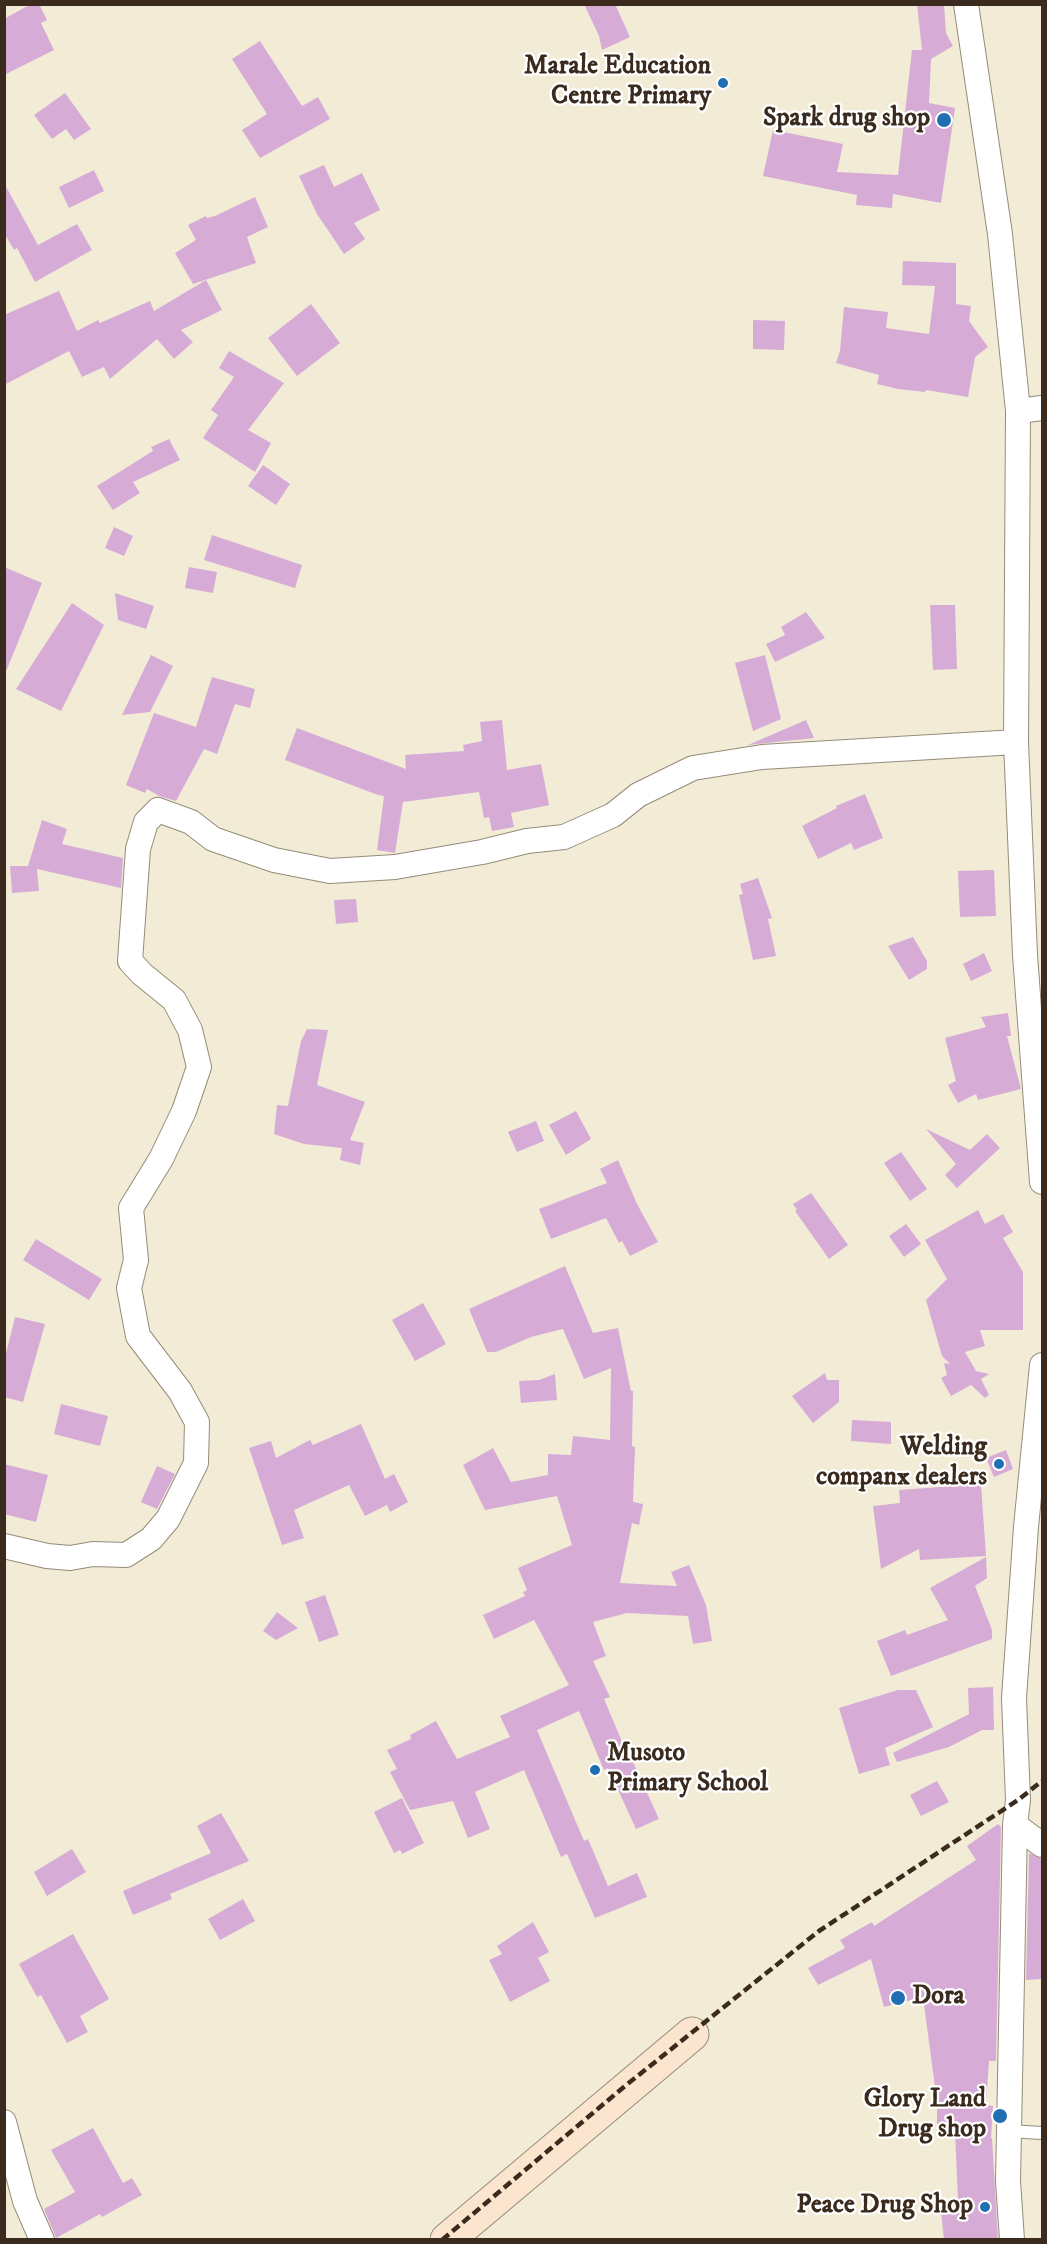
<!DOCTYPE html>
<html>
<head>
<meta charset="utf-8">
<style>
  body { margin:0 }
  #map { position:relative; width:1047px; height:2244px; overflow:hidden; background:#f2ecd7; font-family:"IM FELL DW Pica",serif }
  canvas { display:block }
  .frame { position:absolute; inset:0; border:6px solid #3b2a1e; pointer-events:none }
</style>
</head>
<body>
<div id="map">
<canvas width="1047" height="2244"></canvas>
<div class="frame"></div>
</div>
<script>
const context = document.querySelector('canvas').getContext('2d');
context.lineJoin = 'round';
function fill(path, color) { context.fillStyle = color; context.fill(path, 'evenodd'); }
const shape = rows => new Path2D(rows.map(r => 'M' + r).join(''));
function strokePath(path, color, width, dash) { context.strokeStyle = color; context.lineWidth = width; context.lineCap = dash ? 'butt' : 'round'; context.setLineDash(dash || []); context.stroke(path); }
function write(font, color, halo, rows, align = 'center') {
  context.font = font + ' "IM FELL DW Pica",serif'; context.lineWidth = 4.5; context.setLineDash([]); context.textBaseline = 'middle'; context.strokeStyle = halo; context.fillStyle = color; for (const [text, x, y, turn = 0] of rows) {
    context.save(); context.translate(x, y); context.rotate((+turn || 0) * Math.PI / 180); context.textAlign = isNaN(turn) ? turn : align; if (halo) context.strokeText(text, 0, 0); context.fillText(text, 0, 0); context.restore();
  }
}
fill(shape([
  [31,4,39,4,47,20,41,23,54,50,4,75,4,19],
  [584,4,615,4,630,37,602,50,599,36],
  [917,4,944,4,946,33,953,46,931,59,929,103,955,108,941,203,893,194,892,208,856,205,857,195,763,176,773,130,843,144,837,172,898,175,912,50,922,50],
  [260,41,302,106,318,97,330,119,260,158,242,130,267,114,232,59],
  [65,93,91,129,74,140,66,129,52,139,34,115],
  [324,165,334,187,362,173,380,210,354,223,365,239,344,254,317,214,299,176],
  [94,170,104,191,69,208,59,187],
  [4,183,38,245,77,224,92,250,35,282,17,248,14,250,4,233],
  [255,197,268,227,247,237,256,263,193,284,175,253,196,240,188,225,206,216,207,218,215,216],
  [903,261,956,263,956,304,971,306,969,321,988,347,975,357,968,397,926,390,925,392,898,389,877,384,879,375,836,363,840,351,844,307,888,312,886,328,929,334,935,286,902,285],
  [206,280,222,310,181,330,193,342,174,359,157,339,110,379,104,367,82,377,69,351,4,385,4,315,59,291,77,331,98,320,100,323,150,301,154,311],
  [311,304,340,343,297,376,268,338],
  [753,320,785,321,784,350,753,349],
  [229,351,284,383,248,430,271,443,255,472,203,438,218,415,211,410,234,377,219,368],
  [169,439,180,460,133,482,140,493,113,510,97,486,153,451,151,447],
  [263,465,290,484,276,505,248,486],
  [114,527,133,536,124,556,105,548],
  [212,535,302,565,295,588,204,560],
  [4,567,42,583,5,674,4,674],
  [189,567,217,572,213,593,185,588],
  [115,593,154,606,146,629,118,620],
  [72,603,104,625,61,711,16,689],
  [930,605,955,605,957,669,933,670],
  [806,612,825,638,775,662,766,644,785,635,781,627],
  [151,655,173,666,150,712,122,715],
  [765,655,781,719,753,731,735,663],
  [212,677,255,689,250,708,235,704,217,754,204,749,176,801,159,796,147,789,145,793,126,785,154,713,196,727],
  [502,720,507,770,541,764,549,805,511,813,514,827,492,831,489,817,484,818,479,792,403,802,395,853,377,850,384,796,378,795,285,760,297,728,406,769,405,755,464,751,463,745,482,741,480,722],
  [806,720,814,738,748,745],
  [865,794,883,838,854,850,851,843,818,859,802,826,837,808,836,806],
  [42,820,67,829,62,844,123,858,121,888,37,869,39,891,12,893,10,866,28,866],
  [994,870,996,916,960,917,958,871],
  [758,878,772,918,768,919,776,956,753,960,739,895,743,894,740,884],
  [356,899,358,922,336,924,334,900],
  [913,937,927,961,927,969,909,980,888,946],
  [984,953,992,971,971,981,963,964],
  [1008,1013,1011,1036,1007,1036,1021,1089,978,1100,976,1094,958,1103,948,1085,956,1081,945,1038,986,1027,981,1017],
  [307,1029,328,1030,317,1085,365,1102,350,1140,364,1143,360,1165,340,1160,342,1148,304,1144,274,1134,277,1105,288,1106,301,1041],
  [576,1111,591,1139,566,1155,549,1125],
  [536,1121,544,1141,517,1152,508,1132],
  [926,1129,970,1150,987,1134,1000,1148,957,1188,945,1175,956,1164],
  [901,1152,927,1189,910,1201,884,1163],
  [618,1160,637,1204,658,1242,630,1256,622,1241,619,1243,606,1218,551,1239,539,1209,607,1183,600,1169],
  [811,1193,848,1245,829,1259,795,1211,797,1210,793,1204],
  [978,1210,985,1224,1003,1214,1013,1232,1003,1238,1023,1272,1023,1330,980,1330,985,1346,965,1352,976,1371,989,1374,981,1379,989,1395,985,1398,971,1385,951,1396,941,1378,947,1375,944,1363,950,1364,942,1356,926,1300,947,1279,925,1240],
  [906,1224,921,1244,904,1257,889,1236],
  [36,1239,102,1279,89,1300,23,1260],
  [565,1266,593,1333,618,1328,631,1391,633,1391,632,1446,635,1447,633,1502,643,1504,639,1525,632,1523,620,1583,677,1586,671,1572,689,1565,706,1605,712,1641,693,1644,688,1616,627,1613,593,1622,606,1656,593,1661,610,1697,604,1699,631,1763,633,1762,659,1819,636,1829,608,1768,604,1770,579,1711,537,1730,584,1841,588,1839,608,1886,637,1873,647,1897,595,1918,567,1854,561,1857,524,1770,475,1792,490,1829,468,1838,453,1801,410,1810,390,1772,397,1769,387,1750,411,1739,410,1735,436,1721,457,1759,510,1737,500,1716,569,1685,534,1620,494,1639,483,1615,525,1596,523,1592,527,1590,518,1568,572,1545,557,1496,485,1510,463,1465,493,1448,511,1482,548,1475,548,1454,571,1455,573,1436,610,1440,611,1368,584,1379,563,1329,531,1337,496,1352,487,1352,469,1309],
  [423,1303,446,1344,415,1361,392,1320],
  [15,1317,45,1324,23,1402,4,1397,4,1361],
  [825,1373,827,1380,839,1380,839,1402,813,1423,792,1396],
  [555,1374,557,1400,521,1403,519,1381,539,1380],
  [61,1404,108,1416,100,1446,54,1434],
  [852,1420,891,1422,891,1444,851,1441],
  [361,1424,385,1479,394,1474,408,1502,390,1512,387,1505,365,1516,349,1485,294,1510,304,1538,282,1545,249,1448,271,1441,276,1458,310,1440,313,1445],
  [1006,1450,1013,1469,994,1477,986,1458],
  [4,1464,48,1475,36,1522,4,1514],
  [157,1466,175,1474,157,1509,141,1502],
  [981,1484,986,1556,920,1560,919,1549,881,1569,873,1506,900,1503,899,1490],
  [986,1557,987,1578,975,1586,992,1630,992,1639,891,1676,877,1641,905,1630,907,1635,948,1620,930,1588],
  [325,1595,339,1635,319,1642,305,1602],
  [277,1612,298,1628,276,1640,263,1631],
  [993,1687,994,1730,982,1730,949,1747,897,1762,893,1753,969,1714,968,1688],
  [898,1690,916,1690,933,1727,885,1748,890,1765,859,1774,839,1708],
  [937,1781,949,1802,921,1816,910,1795],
  [402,1798,424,1843,402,1854,400,1850,394,1853,374,1812],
  [221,1813,249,1861,170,1894,172,1899,133,1915,123,1891,211,1853,197,1826],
  [998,1824,1001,1827,996,2061,989,2061,986,2105,993,2106,991,2138,992,2138,998,2240,944,2240,940,2202,958,2200,955,2131,937,2130,937,2102,923,1997,884,2007,871,1959,818,1985,808,1968,845,1948,840,1940,872,1922,874,1926,976,1860,967,1846],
  [72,1849,86,1872,47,1896,34,1872],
  [1029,1853,1042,1859,1042,1979,1026,1980],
  [243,1899,255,1921,220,1940,208,1919],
  [533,1922,549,1952,538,1958,550,1981,510,2002,489,1960,502,1954,497,1946],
  [73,1934,109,1999,80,2016,88,2032,67,2043,41,1995,37,1997,19,1964],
  [93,2128,123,2183,132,2178,142,2195,102,2217,100,2214,56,2238,44,2209,75,2192,51,2150]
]), '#d6acd7');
const service = shape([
  [1009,2131,1042,2133]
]);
const minor = shape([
  [966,4,1000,234,1018,411,1016,742,1025,955,1042,1182],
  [1018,411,1042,408],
  [4,1546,47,1556,70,1558,93,1554,126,1555,151,1539,168,1519,196,1463,197,1422,180,1391,138,1336,129,1288,136,1260,131,1208,161,1159,184,1111,199,1067,190,1030,174,1000,142,974,130,961,138,849,146,822,158,810,191,822,213,839,274,860,330,871,395,867,482,852,527,841,564,837,613,815,638,795,693,768,762,757,1016,742],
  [1015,1825,1042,1845],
  [4,2122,25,2201,42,2240],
  [1012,2240,1008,2181,1015,1825,1018,1800,1014,1698,1026,1527,1042,1365]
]);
const secondary = shape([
  [447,2240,692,2034]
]);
strokePath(service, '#968b7a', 14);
strokePath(minor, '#968b7a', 26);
strokePath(secondary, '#968b7a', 35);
strokePath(service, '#fff', 12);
strokePath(minor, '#fff', 24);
strokePath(secondary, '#fce5cf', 33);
strokePath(shape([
  [442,2240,625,2086,819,1931,1018,1800,1042,1781]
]), '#3b2a1e', 4.5, [9, 4.5]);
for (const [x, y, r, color] of [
  [723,83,6,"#1f6fb2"],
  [944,120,8,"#1f6fb2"],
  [999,1464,6,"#1f6fb2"],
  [595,1770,6,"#1f6fb2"],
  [898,1998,8,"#1f6fb2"],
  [1000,2116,8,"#1f6fb2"],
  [985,2207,6,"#1f6fb2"]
]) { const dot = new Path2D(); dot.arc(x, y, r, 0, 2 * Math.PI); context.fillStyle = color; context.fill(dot); strokePath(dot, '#fff', 2); }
write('bold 26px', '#3b2a1e', '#fff', [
  ["Marale Education",711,68],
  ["Centre Primary",711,98],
  ["Spark drug shop",930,120],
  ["Welding",987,1449],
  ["companx dealers",987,1479],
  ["Musoto",607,1755,"left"],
  ["Primary School",607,1785,"left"],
  ["Dora",912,1998,"left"],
  ["Glory Land",986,2101],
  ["Drug shop",986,2131],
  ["Peace Drug Shop",973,2207]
], 'right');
</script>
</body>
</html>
